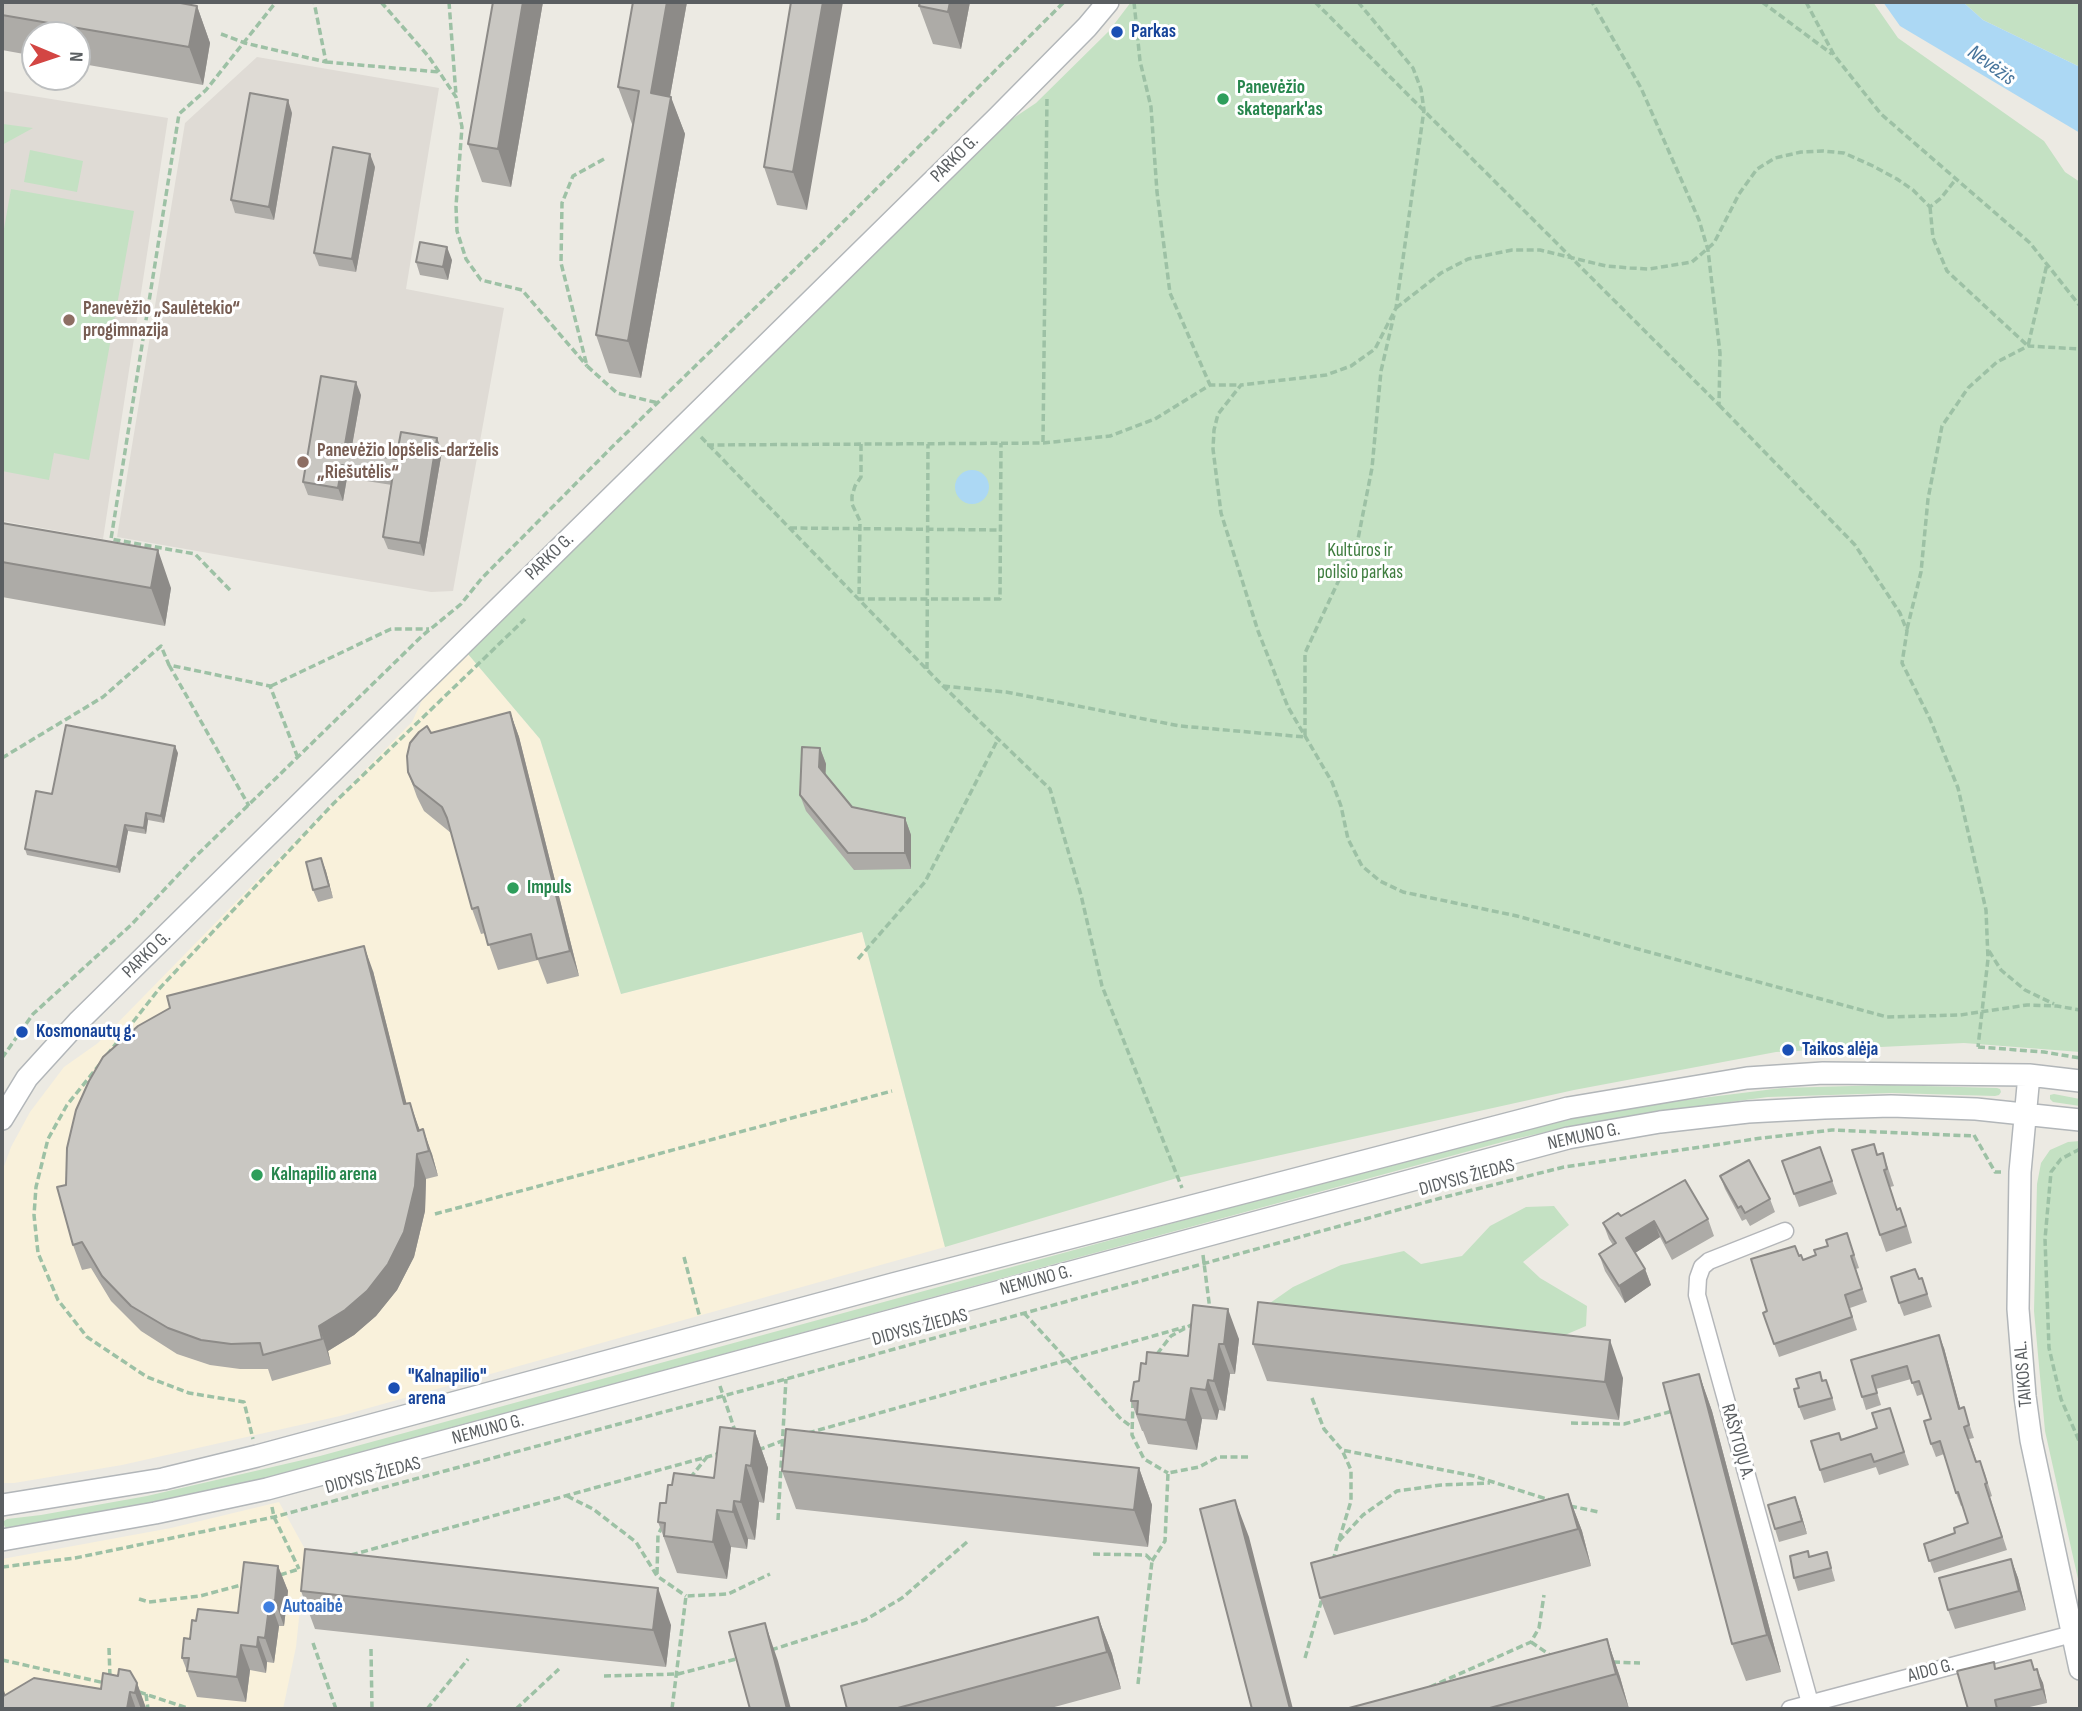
<!DOCTYPE html>
<html>
<head>
<meta charset="utf-8">
<style>
  body { margin:0 }
  #map { position:relative; width:2082px; height:1711px; overflow:hidden; background:#eceae3; font-family:"Sofia Sans Condensed",sans-serif }
  canvas { display:block }
  .frame { position:absolute; inset:0; border:4px solid #5b5f62; pointer-events:none }
  .north { position:absolute; left:21px; top:21px; width:70px; height:70px; box-sizing:border-box; background:#fff; border:2px solid #bdbfc0; border-radius:50%; rotate:92deg; font-size:19px; font-weight:700; line-height:28px; text-align:center; color:#5b5f62 }
  .north::after { content:''; display:block; margin:auto; width:24px; height:32px; background:#d34643; clip-path:polygon(50% 0,100% 100%,50% 72%,0 100%) }
</style>
</head>
<body>
<div id="map">
<canvas width="2082" height="1711"></canvas>
<div class="frame"></div>
<div class="north">N</div>
</div>
<script>
const context = document.querySelector('canvas').getContext('2d');
context.lineJoin = 'round';
function fill(path, color) { context.fillStyle = color; context.fill(path, 'evenodd'); }
const shape = rows => new Path2D(rows.map(r => 'M' + r).join(''));
function strokePath(path, color, width, dash) { context.strokeStyle = color; context.lineWidth = width; context.lineCap = dash ? 'butt' : 'round'; context.setLineDash(dash || []); context.stroke(path); }
function write(font, color, halo, rows, align = 'center') {
  context.font = font + ' "Sofia Sans Condensed",sans-serif'; context.lineWidth = 6; context.setLineDash([]); context.textBaseline = 'middle'; context.strokeStyle = halo; context.fillStyle = color; for (const [text, x, y, turn = 0] of rows) {
    context.save(); context.translate(x, y); context.rotate((+turn || 0) * Math.PI / 180); context.textAlign = isNaN(turn) ? turn : align; if (halo) context.strokeText(text, 0, 0); context.fillText(text, 0, 0); context.restore();
  }
}
fill(shape([
  [468,654,540,739,621,994,862,932,945,1247,340,1416,122,1465,14,1483,2,1483,2,1172,11,1147,30,1112,64,1067,98,1043,412,722,423,698],
  [279,1502,306,1551,296,1647,283,1709,2,1709,2,1559,171,1528]
]), '#f9f1db');
fill(shape([
  [257,57,439,88,406,289,504,308,453,591,431,592,117,537,185,123],
  [2,91,168,118,103,539,2,521]
]), '#dfdbd5');
fill(shape([
  [1131,2,1873,2,1898,38,2044,141,2065,172,2080,182,2080,1052,1964,1043,1776,1052,1574,1090,1177,1178,945,1247,862,932,621,994,540,739,468,654,1009,121,1036,103,1109,31],
  [1963,2,2080,2,2080,67,1983,20],
  [3,124,33,128,2,145],
  [30,150,83,161,77,192,24,182],
  [11,189,134,211,89,460,54,453,49,480,2,471,2,240],
  [1887,1085,1997,1088,2000,1089,2001,1092,1999,1095,1995,1096,1892,1093,1768,1097,1662,1111,1568,1127,1506,1141,257,1481,44,1524,6,1529,4,1525,4,1521,7,1519,41,1515,147,1496,320,1456,1323,1182,1561,1120,1646,1105,1782,1088],
  [2054,1094,2080,1099,2080,1106,2053,1102,2050,1099,2050,1095],
  [2080,1141,2080,1588,2045,1431,2034,1311,2037,1184,2041,1163,2050,1150,2068,1142],
  [1554,1206,1569,1225,1523,1262,1540,1278,1587,1306,1586,1326,1565,1335,1517,1329,1353,1324,1260,1310,1293,1287,1341,1265,1404,1251,1421,1264,1462,1256,1490,1226,1526,1207]
]), '#c4e1c3');
fill(shape([
  [1883,2,1963,2,1983,20,2080,67,2080,133,1900,26],
  '955 487a17 17 0 1 1 34 0a17 17 0 1 1-34 0Z'
]), '#acd8f4');
const street = shape([
  [1785,1231,1709,1261,1702,1267,1698,1278,1697,1295,1810,1703],
  [1790,1709,2072,1634]
]);
const secondary = shape([
  [2029,1075,2020,1172,2018,1309,2025,1396,2031,1440,2080,1669],
  [2,1119,27,1078,78,1022,998,117,1087,27,1108,2],
  [2,1505,163,1479,257,1456,893,1284,1568,1108,1747,1078,1823,1073,2029,1075,2080,1081],
  [2,1540,155,1513,267,1489,1568,1138,1660,1122,1748,1112,1824,1108,1891,1106,1976,1109,2080,1120]
]);
strokePath(street, '#b4b6b9', 19);
strokePath(secondary, '#b2b6b9', 24);
strokePath(shape([
  [381,2,429,57,456,97,462,127,456,206,457,231,466,259,481,280,522,290,587,366],
  [449,2,456,95],
  [1134,2,1140,61,1151,107,1157,192,1170,293,1210,385],
  [1315,2,1719,405,1720,353,1708,250,1699,220,1641,88,1592,2],
  [1358,2,1413,68,1421,89,1424,110,1396,308,1375,349,1351,366,1326,375,1241,385,1218,414,1214,430,1213,449,1221,513,1258,631,1288,707,1332,782,1341,806,1348,839,1362,866,1380,881,1403,892,1517,916,1887,1017,1960,1015,2027,1005,2057,1006,2080,1010],
  [1762,2,1832,54],
  [1806,2,1834,55,1881,114,2030,243,2080,306],
  [221,34,245,43,326,62,314,2],
  [326,62,439,72],
  [604,159,573,176,562,203,561,263,587,366,617,393,658,403],
  [1930,207,1933,238,1947,271,2028,346,2047,264],
  [1396,308,1441,273,1468,259,1512,250,1540,250,1606,266,1630,268,1649,269,1692,262,1714,243,1739,194,1757,169,1775,158,1801,152,1823,151,1844,153,1873,166,1897,179,1913,190,1930,207,1941,198,1956,179],
  [1719,405,1855,545,1900,613,1907,631,1902,663,1930,719,1958,788,1986,910,1988,959,1978,1047],
  [701,437,943,686,1050,789,1081,895,1102,986,1182,1188],
  [1043,442,1047,97],
  [861,444,861,477,855,486,852,496,852,504,860,521,859,599,1000,599,1001,443],
  [707,445,1043,443,1110,436,1155,419,1210,385,1241,385],
  [790,528,1001,530],
  [230,590,195,554,111,539,179,114,206,90,276,2],
  [1907,629,1921,572,1928,499,1942,426,1968,388,1997,362,2028,346,2080,349],
  [169,665,249,806],
  [927,669,928,444],
  [271,686,391,629,429,629],
  [943,686,1006,692,1180,726,1305,737,1305,653,1358,539,1372,468,1381,371,1394,315],
  [2,758,103,697,161,646,169,665,270,686,298,758],
  [1989,951,2001,970,2025,990,2054,1004],
  [858,959,925,882,998,739],
  [1978,1047,2044,1052,2080,1058],
  [107,1055,159,989,333,804,525,619],
  [2,1058,33,1014,131,925,195,857,422,636,461,604,482,578,611,448,827,238,1064,2],
  [100,1064,67,1105,48,1139,36,1187,34,1215,38,1253,58,1300,87,1337,147,1377,189,1393,244,1402,253,1439],
  [1974,1135,1995,1172,2001,1172],
  [2080,1149,2061,1159,2051,1172,2045,1239,2049,1348,2061,1399,2080,1443],
  [435,1214,892,1091],
  [1203,1255,1210,1310],
  [684,1257,700,1318],
  [1024,1313,1121,1419,1132,1427],
  [1157,1354,1171,1336,1193,1324],
  [720,1386,735,1431],
  [1312,1398,1324,1429,1342,1450,1474,1476,1553,1501],
  [1133,1401,1132,1435,1144,1459,1168,1473],
  [1571,1423,1624,1424,1673,1411],
  [808,1433,1185,1327],
  [758,1450,787,1439],
  [690,1478,707,1457],
  [567,1496,593,1509,636,1542,657,1576,686,1596],
  [1570,1506,1599,1512],
  [272,1507,274,1517,299,1569],
  [778,1520,786,1379],
  [1339,1540,1351,1501,1351,1470,1342,1450],
  [1093,1554,1146,1555,1152,1561,1138,1684],
  [351,1555,721,1453],
  [1152,1561,1165,1541,1168,1473,1199,1467,1218,1457,1250,1457],
  [1333,1561,1338,1542,1363,1515,1397,1491,1441,1485,1490,1483],
  [2,1567,75,1558,274,1517,786,1379,1441,1198,1564,1167,1762,1138,1832,1130,1974,1136],
  [657,1574,658,1535,662,1527],
  [280,1575,299,1569],
  [139,1599,149,1602,200,1596,245,1584],
  [1531,1642,1553,1657],
  [313,1643,336,1709],
  [109,1648,110,1678],
  [371,1649,372,1709],
  [771,1650,865,1620,902,1598,967,1542],
  [1305,1658,1323,1595],
  [2,1660,105,1683],
  [1613,1662,1640,1663],
  [604,1676,678,1674,740,1658],
  [1430,1687,1531,1642,1539,1628,1544,1595],
  [139,1692,190,1709],
  [146,1694,148,1709],
  [427,1709,468,1659],
  [516,1709,559,1669],
  [672,1709,686,1596,728,1594,770,1574]
]), '#9dc1a5', 3.5, [7, 3.5]);
strokePath(street, '#fff', 16);
strokePath(secondary, '#fff', 21);
fill(shape([
  [2,2,197,6,210,43,203,85,77,63,77,35,35,35,35,56,2,50],
  [493,2,543,2,511,187,482,182,468,144],
  [633,2,687,2,670,96,685,134,641,378,609,373,596,335,633,125,632,124,618,87],
  [791,2,807,210,777,205,764,167],
  [970,2,961,49,933,44,919,6],
  [292,113,274,220,235,213,231,200],
  [375,167,356,272,319,266,314,253],
  [452,260,448,280,420,275,416,262],
  [361,395,351,451,396,459,442,451,424,556,388,549,383,537,392,485,347,478,343,501,308,495,303,482],
  [2,523,171,588,165,626,2,597],
  [510,712,519,737,579,976,547,984,538,960,498,970,485,933,481,934,472,909,451,833,424,811,417,797,408,772,431,733],
  [820,748,826,764,825,775,852,807,905,818,911,835,911,869,854,870,806,811,800,795],
  [178,753,164,823,148,820,146,834,128,831,120,873,27,855,25,849,52,794],
  [321,858,333,898,318,902,313,890],
  [373,971,406,1103,432,1154,438,1176,426,1179,425,1211,414,1257,397,1290,376,1316,354,1335,328,1351,331,1364,272,1381,268,1369,240,1369,210,1365,177,1354,141,1331,111,1301,91,1268,82,1270,73,1245,66,1185],
  [1874,1144,1878,1155,1883,1153,1894,1186,1890,1187,1897,1209,1907,1226,1912,1243,1886,1252,1880,1235],
  [1820,1147,1837,1194,1799,1207,1782,1161],
  [1720,1176,1770,1199,1775,1212,1750,1226,1746,1219,1742,1221,1725,1189],
  [1621,1216,1708,1219,1714,1236,1672,1260,1660,1237,1635,1253,1645,1269,1651,1285,1625,1303,1605,1271,1599,1254,1613,1245,1609,1239,1603,1223],
  [1847,1233,1859,1268,1856,1269,1867,1302,1850,1308,1857,1330,1779,1357,1763,1313,1767,1311,1799,1256,1803,1260,1816,1255],
  [1922,1278,1932,1307,1904,1316,1899,1303,1919,1279],
  [1193,1305,1239,1339,1235,1374,1230,1374,1225,1411,1219,1410,1217,1420,1202,1419,1197,1450,1148,1444,1143,1431,1142,1431,1131,1401,1146,1364,1188,1356],
  [1253,1344,1623,1378,1619,1420,1267,1381],
  [1944,1348,1960,1408,1968,1420,1974,1438,1969,1439,1977,1462,1980,1461,1985,1474,1992,1496,1990,1497,2007,1550,1934,1573,1924,1544,1955,1533,1968,1523,1963,1505,1961,1506,1956,1493,1944,1454,1936,1457,1931,1444,1931,1419,1923,1394,1917,1396,1911,1379,1876,1389,1881,1405,1866,1410,1851,1360],
  [1820,1372,1823,1381,1831,1393,1836,1410,1804,1420,1799,1407,1799,1388],
  [1699,1374,1712,1411,1781,1672,1746,1681,1732,1644],
  [1890,1408,1909,1465,1879,1475,1876,1467,1824,1483,1820,1470,1842,1439,1877,1428],
  [755,1431,768,1468,764,1503,759,1502,755,1540,748,1539,747,1549,731,1547,727,1579,677,1573,658,1522,672,1485,714,1478],
  [1139,1468,1152,1505,1148,1547,796,1509,782,1471],
  [1568,1494,1582,1531,1591,1566,1334,1635,1320,1598],
  [1800,1510,1807,1534,1779,1542,1775,1529],
  [1827,1552,1835,1581,1798,1591,1794,1578,1810,1556],
  [2011,1559,2018,1578,2026,1610,1955,1629,1948,1610],
  [278,1566,288,1591,284,1626,279,1626,274,1663,267,1662,266,1673,250,1670,246,1702,197,1697,182,1658,190,1639,238,1613],
  [301,1591,671,1625,666,1667,315,1629],
  [1098,1617,1112,1654,1121,1689,1047,1709,847,1709],
  [1607,1639,1620,1677,1629,1709,1350,1709],
  [1996,1668,2035,1670,2043,1683,2047,1703,2021,1709,1968,1709],
  [137,1683,146,1709,2,1709,5,1695,101,1689]
]), '#adaba7');
fill(shape([
  [523,2,543,2,511,187,498,149],
  [667,2,687,2,664,130,651,93],
  [823,2,843,2,807,210,793,172],
  [950,2,970,2,961,49,948,12],
  [197,6,210,43,203,85,189,47],
  [671,97,685,134,641,378,628,341],
  [288,100,292,113,274,220,269,207],
  [370,154,375,167,356,272,352,259],
  [447,247,452,260,448,280,443,267],
  [356,382,361,395,349,463,344,450],
  [437,438,442,451,424,556,420,543],
  [342,465,347,478,343,501,338,488],
  [158,550,171,588,165,626,151,588],
  [510,712,519,737,579,976,570,951],
  [175,746,178,753,164,823,161,816],
  [820,748,826,764,825,784,819,767],
  [146,813,148,820,146,834,144,828],
  [905,818,911,835,911,869,905,853],
  [125,825,128,831,120,873,117,867],
  [321,858,326,871,333,898,329,886],
  [364,946,373,971,413,1129,404,1104],
  [410,1103,419,1128,426,1152,418,1131],
  [423,1129,432,1154,438,1176,429,1151],
  [417,1154,426,1179,425,1211,414,1257,397,1290,376,1316,354,1335,328,1351,331,1364,319,1326],
  [1654,1221,1660,1237,1632,1255,1626,1238],
  [1645,1269,1651,1285,1625,1303,1619,1286],
  [1228,1309,1239,1339,1235,1374,1224,1344],
  [1939,1335,1944,1348,1964,1422,1959,1409],
  [1610,1340,1623,1378,1619,1420,1605,1382],
  [1219,1344,1230,1374,1225,1411,1214,1381],
  [1699,1374,1712,1411,1781,1672,1767,1635],
  [1208,1380,1219,1410,1217,1420,1206,1390],
  [1191,1388,1202,1419,1197,1450,1186,1420],
  [755,1431,768,1468,764,1503,751,1466],
  [746,1465,759,1502,755,1540,741,1502],
  [1139,1468,1152,1505,1148,1547,1134,1510],
  [1568,1494,1582,1531,1591,1566,1578,1529],
  [1795,1497,1800,1510,1807,1534,1802,1521],
  [1235,1500,1249,1537,1293,1709,1290,1709],
  [734,1501,748,1539,747,1549,733,1512],
  [717,1510,731,1547,727,1579,713,1542],
  [2011,1559,2018,1578,2026,1610,2019,1591],
  [278,1566,288,1591,284,1626,275,1601],
  [658,1588,671,1625,666,1667,653,1630],
  [270,1600,279,1626,274,1663,265,1638],
  [1098,1617,1112,1654,1121,1689,1107,1652],
  [765,1623,778,1661,791,1709,787,1709],
  [258,1637,267,1662,266,1673,257,1647],
  [1607,1639,1620,1677,1629,1709,1616,1674],
  [241,1645,250,1670,246,1702,237,1677],
  [2037,1669,2043,1683,2047,1703,2042,1689],
  [137,1683,146,1708,146,1709,141,1709,135,1693],
  [2,1685,9,1705,2,1709],
  [130,1692,136,1709,127,1709]
]), '#8d8b88');
const building = shape([
  [2,2,175,2,197,6,189,47,2,15,2,2],
  [493,2,523,2,498,149,468,144,493,2],
  [633,2,667,2,651,93,671,97,628,341,596,335,639,91,618,87,633,2],
  [791,2,823,2,793,172,764,167,791,2],
  [920,2,950,2,948,12,919,6,920,2],
  [250,93,288,100,269,207,231,200,250,93],
  [333,147,370,154,352,259,314,253,333,147],
  [420,242,447,247,443,267,416,262,420,242],
  [321,376,356,382,344,450,396,459,401,432,437,438,420,543,383,537,393,474,342,465,338,488,303,482,321,376],
  [2,523,158,550,151,588,2,562,2,523],
  [510,712,570,951,537,959,531,934,488,945,478,907,472,909,447,818,442,807,414,785,408,772,407,756,410,743,419,732,427,726,431,733,510,712],
  [66,725,175,746,161,816,146,813,144,828,125,825,117,867,25,849,36,791,52,794,66,725],
  [802,747,820,748,819,767,852,807,905,818,905,853,848,853,800,795,802,747],
  [321,858,329,886,313,890,306,862,321,858],
  [364,946,404,1104,410,1103,418,1131,423,1129,429,1151,417,1154,415,1186,404,1232,388,1264,367,1291,345,1310,319,1326,322,1339,263,1355,260,1343,231,1344,201,1340,168,1328,131,1306,102,1276,82,1242,73,1245,57,1187,66,1185,67,1148,76,1110,89,1081,103,1057,138,1026,170,1008,167,996,364,946],
  [1874,1144,1877,1155,1883,1153,1887,1169,1884,1170,1897,1210,1900,1208,1906,1226,1880,1235,1852,1150,1874,1144],
  [1820,1147,1832,1181,1794,1194,1782,1161,1820,1147],
  [1749,1160,1770,1199,1745,1213,1741,1206,1738,1208,1720,1176,1749,1160],
  [1685,1180,1708,1219,1666,1243,1654,1221,1626,1238,1645,1269,1619,1286,1599,1254,1616,1243,1603,1223,1618,1213,1621,1216,1685,1180],
  [1847,1233,1854,1255,1851,1256,1862,1289,1845,1295,1852,1317,1774,1344,1763,1313,1767,1311,1751,1259,1795,1246,1799,1256,1801,1255,1803,1260,1816,1255,1814,1250,1828,1246,1826,1240,1847,1233],
  [1915,1269,1919,1279,1922,1278,1927,1294,1899,1303,1891,1277,1915,1269],
  [1258,1302,1610,1340,1605,1382,1253,1344,1258,1302],
  [1193,1305,1228,1309,1224,1344,1219,1344,1214,1381,1208,1380,1206,1390,1191,1388,1186,1420,1137,1414,1138,1401,1131,1401,1134,1382,1139,1381,1141,1363,1146,1364,1147,1352,1188,1356,1193,1305],
  [1939,1335,1959,1409,1964,1407,1969,1425,1964,1427,1976,1462,1980,1461,1987,1483,1985,1484,2002,1537,1929,1561,1924,1544,1955,1533,1954,1528,1968,1523,1958,1492,1956,1493,1940,1441,1931,1444,1924,1421,1931,1419,1919,1381,1912,1383,1907,1366,1872,1376,1877,1393,1862,1397,1851,1360,1939,1335],
  [1820,1372,1822,1381,1826,1380,1832,1398,1799,1407,1794,1389,1799,1388,1796,1379,1820,1372],
  [1699,1374,1767,1635,1732,1644,1663,1383,1699,1374],
  [1890,1408,1904,1452,1874,1462,1871,1454,1820,1470,1811,1441,1839,1433,1841,1440,1877,1428,1872,1413,1890,1408],
  [720,1427,755,1431,751,1466,746,1465,741,1502,734,1501,733,1512,717,1510,713,1542,664,1536,665,1523,658,1522,660,1503,666,1503,668,1485,672,1485,674,1473,714,1478,720,1427],
  [786,1429,1139,1468,1134,1510,782,1471,786,1429],
  [1568,1494,1578,1529,1320,1598,1311,1563,1568,1494],
  [1795,1497,1802,1521,1775,1529,1768,1505,1795,1497],
  [1235,1500,1290,1709,1252,1709,1200,1509,1235,1500],
  [305,1549,658,1588,653,1630,301,1591,305,1549],
  [1808,1551,1809,1557,1827,1552,1831,1568,1794,1578,1790,1556,1808,1551],
  [2011,1559,2019,1591,1948,1610,1939,1578,2011,1559],
  [244,1562,278,1566,275,1601,270,1600,265,1638,258,1637,257,1647,241,1645,237,1677,187,1671,189,1658,182,1658,184,1638,190,1639,192,1620,196,1621,198,1609,238,1613,244,1562],
  [1098,1617,1107,1652,894,1709,847,1709,841,1686,1098,1617],
  [765,1623,787,1709,750,1709,729,1632,765,1623],
  [1607,1639,1616,1674,1486,1709,1350,1709,1349,1708,1607,1639],
  [2031,1660,2034,1670,2037,1669,2042,1689,1995,1700,1997,1709,1968,1709,1957,1671,1994,1662,1995,1669,2031,1660],
  [119,1669,130,1671,137,1683,135,1693,130,1692,127,1709,2,1709,2,1697,34,1678,101,1689,103,1673,118,1676,119,1669]
]);
fill(building, '#c9c7c2');
strokePath(building, '#8d8b88', 2);
for (const [x, y, r, color] of [
  [1117,32,7,"#1a4fb4"],
  [1223,99,7,"#2e9e5b"],
  [69,320,7,"#8d6e63"],
  [303,462,7,"#8d6e63"],
  [513,888,7,"#2e9e5b"],
  [22,1032,7,"#1a4fb4"],
  [1788,1050,7,"#1a4fb4"],
  [257,1175,7,"#2e9e5b"],
  [394,1388,7,"#1a4fb4"],
  [269,1607,7,"#3f7fe0"]
]) { const dot = new Path2D(); dot.arc(x, y, r, 0, 2 * Math.PI); context.fillStyle = color; context.fill(dot); strokePath(dot, '#fff', 2.5); }
write('bold 19px', '#164399', '#fff', [
  ["Parkas",1131,32],
  ["Kosmonautų g.",36,1032],
  ["Taikos alėja",1802,1050],
  ["\"Kalnapilio\"",408,1377],
  ["arena",408,1399]
], 'left');
write('bold 19px', '#27864d', '#fff', [
  ["Panevėžio",1237,88],
  ["skatepark'as",1237,110],
  ["Impuls",527,888],
  ["Kalnapilio arena",271,1175]
], 'left');
write('19px', '#5b5f62', '#fff', [
  ["PARKO G.",955,159,-45],
  ["PARKO G.",550,557,-44],
  ["PARKO G.",147,955,-44],
  ["NEMUNO G.",1584,1137,-12],
  ["DIDYSIS ŽIEDAS",1467,1178,-15],
  ["NEMUNO G.",1036,1281,-15],
  ["DIDYSIS ŽIEDAS",920,1328,-15],
  ["TAIKOS AL.",2024,1374,-95],
  ["NEMUNO G.",488,1430,-15],
  ["RAŠYTOJŲ A.",1737,1442,74],
  ["DIDYSIS ŽIEDAS",373,1476,-15],
  ["AIDO G.",1931,1671,-15]
]);
write('bold 19px', '#785e54', '#fff', [
  ["Panevėžio „Saulėtekio“",83,309],
  ["progimnazija",83,331],
  ["Panevėžio lopšelis-darželis",317,451],
  ["„Riešutėlis“",317,473]
], 'left');
write('19px', '#3f7d3f', '#fff', [
  ["Kultūros ir",1360,551],
  ["poilsio parkas",1360,573]
]);
write('bold 19px', '#366cbe', '#fff', [
  ["Autoaibė",283,1607]
], 'left');
write('italic 21px', '#48759c', '#fff', [
  ["Nevėžis",1991,66,36]
]);
</script>
</body>
</html>
